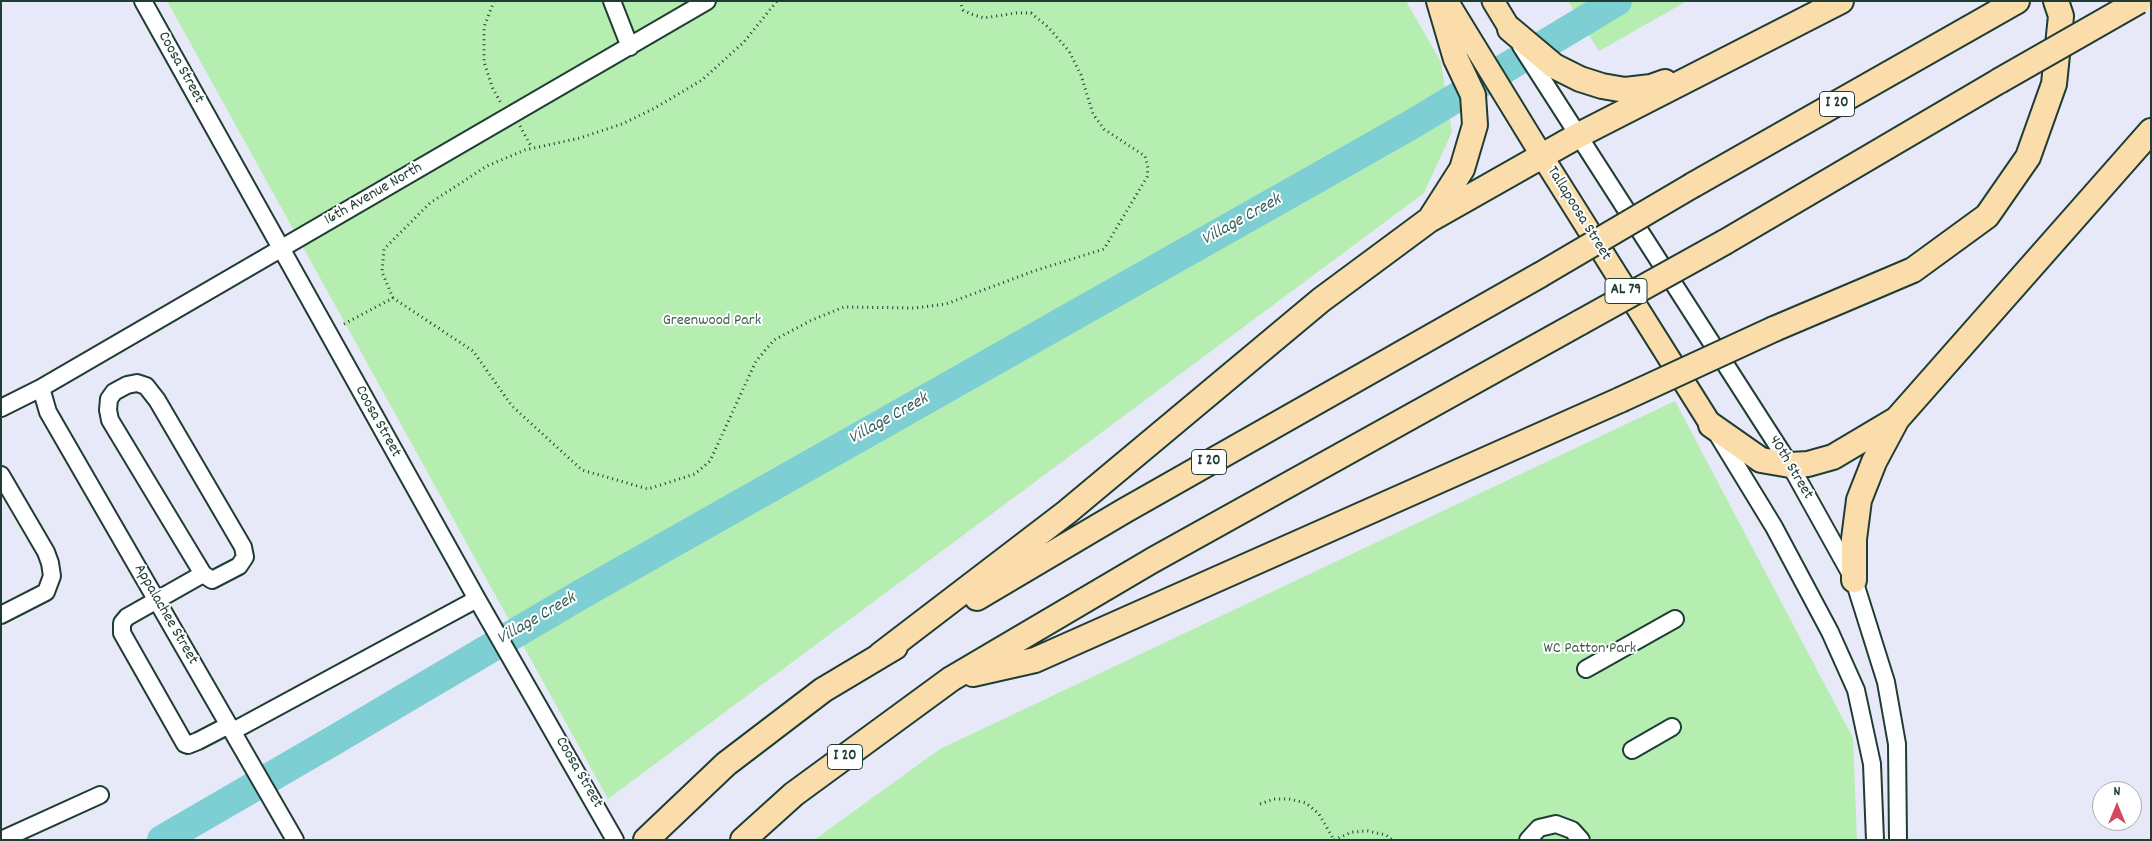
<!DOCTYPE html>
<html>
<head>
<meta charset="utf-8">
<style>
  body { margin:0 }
  #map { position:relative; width:2152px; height:841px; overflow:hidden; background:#e7e9f8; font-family:Dekko,sans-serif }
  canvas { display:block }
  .frame { position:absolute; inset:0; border:2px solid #1f3d34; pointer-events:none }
  .north { position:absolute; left:2092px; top:781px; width:50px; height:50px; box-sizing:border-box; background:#fff; border:1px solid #a5b1ae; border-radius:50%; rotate:0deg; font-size:14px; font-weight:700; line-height:20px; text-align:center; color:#1f3d34 }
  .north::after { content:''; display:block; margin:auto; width:18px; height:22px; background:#d1495b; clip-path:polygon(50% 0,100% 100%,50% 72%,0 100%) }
</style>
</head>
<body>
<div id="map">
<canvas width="2152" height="841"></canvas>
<div class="frame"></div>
<div class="north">N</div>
</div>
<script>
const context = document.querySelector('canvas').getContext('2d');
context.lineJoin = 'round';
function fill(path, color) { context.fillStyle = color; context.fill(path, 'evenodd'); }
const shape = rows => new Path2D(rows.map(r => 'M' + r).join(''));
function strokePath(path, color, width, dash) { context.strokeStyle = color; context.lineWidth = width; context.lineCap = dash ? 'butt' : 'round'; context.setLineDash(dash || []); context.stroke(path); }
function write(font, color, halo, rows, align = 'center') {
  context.font = font + ' Dekko,sans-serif'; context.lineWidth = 4; context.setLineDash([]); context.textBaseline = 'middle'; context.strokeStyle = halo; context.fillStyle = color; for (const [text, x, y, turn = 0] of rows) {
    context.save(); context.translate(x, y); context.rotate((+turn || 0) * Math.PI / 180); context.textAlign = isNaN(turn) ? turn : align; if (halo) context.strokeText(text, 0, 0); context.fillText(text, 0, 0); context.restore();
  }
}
fill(shape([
  [167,1,1406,1,1441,62,1452,132,1424,193,608,799],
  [1568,1,1687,1,1599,51],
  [1675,401,1853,738,1857,840,814,840,940,749]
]), '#b6eeb2');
strokePath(shape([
  [162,840,331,742,580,595,1409,126,1617,1]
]), '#7dcfd4', 30);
const minor = shape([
  [143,1,477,599,615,840],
  [612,1,630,47],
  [1521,46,1790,465,1854,580,1886,682,1897,744,1898,840],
  [41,388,48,412,295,840],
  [1,408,41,388,707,1],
  [1716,432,1774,527,1830,632,1856,690,1872,764,1875,840],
  [1,475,46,552,50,563,52,576,46,592,1,615],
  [203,574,212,580,239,566,245,557,243,547,157,400,146,386,137,383,127,385,114,392,109,399,108,410,110,420,203,574,127,617,122,623,122,633,185,744,188,745,198,741,229,725],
  [1586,669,1675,619],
  [233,731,477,599],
  [1632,750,1672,727],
  [1,840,100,795],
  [1528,840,1539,828,1556,824,1572,830,1581,840]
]);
const major = shape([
  [1447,1,1542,156,1711,425],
  [1493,1,1510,29]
]);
const highway = shape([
  [1510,29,1554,66,1580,79,1602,86,1625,90,1651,87,1665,82],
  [1693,185,2017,1],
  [1432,216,1462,169,1475,125,1473,95,1456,59,1439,1],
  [1725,242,1999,81],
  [1774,329,1913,270,1987,216,2028,157,2054,84,2061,16,2056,1],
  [1711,425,1761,460,1790,465,1808,464,1833,457,1897,419],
  [1854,580,1854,539,1859,500,1874,462,1897,419,2151,131],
  [977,598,1124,511,1540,275],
  [880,655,1067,512,1321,300,1429,220,1579,135,1841,1],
  [973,674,1035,660,1620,400],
  [646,840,726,764,823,690,895,647],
  [743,840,794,794,951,679,1153,560,1581,322]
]);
strokePath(minor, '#1f3d34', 20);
strokePath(major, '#1f3d34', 25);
strokePath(highway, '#1f3d34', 28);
strokePath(shape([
  [494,1,484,27,484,62,493,89,501,103],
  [520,126,532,148],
  [393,298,382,272,384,249,430,203,487,166,525,150,580,138,622,124,655,108,702,80,744,42,777,1],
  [344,324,393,298,473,351,512,406,582,470,648,489,695,474,710,461,756,361,774,340,812,320,844,307,915,308,946,304,1034,271,1104,249,1147,177,1148,168,1145,156,1104,129,1093,114,1081,75,1069,51,1048,27,1031,13,1016,13,984,18,971,14,963,10,960,1],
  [1260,804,1274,799,1289,799,1306,803,1319,814,1334,840],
  [1334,840,1352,832,1368,831,1386,835,1392,840]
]), '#1f3d34', 3, [1, 4]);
strokePath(minor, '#fff', 16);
strokePath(major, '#fbddab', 21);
strokePath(highway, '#fbddab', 24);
const highwayBridge = shape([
  [1999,81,2139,1],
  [1540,275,1693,185],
  [1581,322,1725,242],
  [1620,400,1774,329]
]);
strokePath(highwayBridge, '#1f3d34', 28, []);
strokePath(highwayBridge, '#fbddab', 24);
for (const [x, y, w] of [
  [1837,104,35],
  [1626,291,42],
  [1209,462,35],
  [845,757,35]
]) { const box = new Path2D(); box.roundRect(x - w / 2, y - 12.5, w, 25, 4); context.fillStyle = '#fff'; context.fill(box); strokePath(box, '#1f3d34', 1); }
write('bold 15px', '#1f3d34', null, [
  ["I 20",1837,104],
  ["AL 79",1626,291],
  ["I 20",1209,462],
  ["I 20",845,757]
]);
write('16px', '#1f3d34', '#fff', [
  ["Coosa Street",180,68,61],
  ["16th Avenue North",374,195,-30],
  ["Tallapoosa Street",1578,214,58],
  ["Coosa Street",377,422,61],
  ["40th Street",1790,468,59],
  ["Appalachee Street",165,615,60],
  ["Coosa Street",578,773,60]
]);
write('16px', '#3d604d', '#fff', [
  ["Greenwood Park",712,322],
  ["WC Patton Park",1590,650]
]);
write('italic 18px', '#36625c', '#fff', [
  ["Village Creek",1242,221,-29],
  ["Village Creek",889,420,-29],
  ["Village Creek",537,620,-30]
]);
</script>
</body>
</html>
